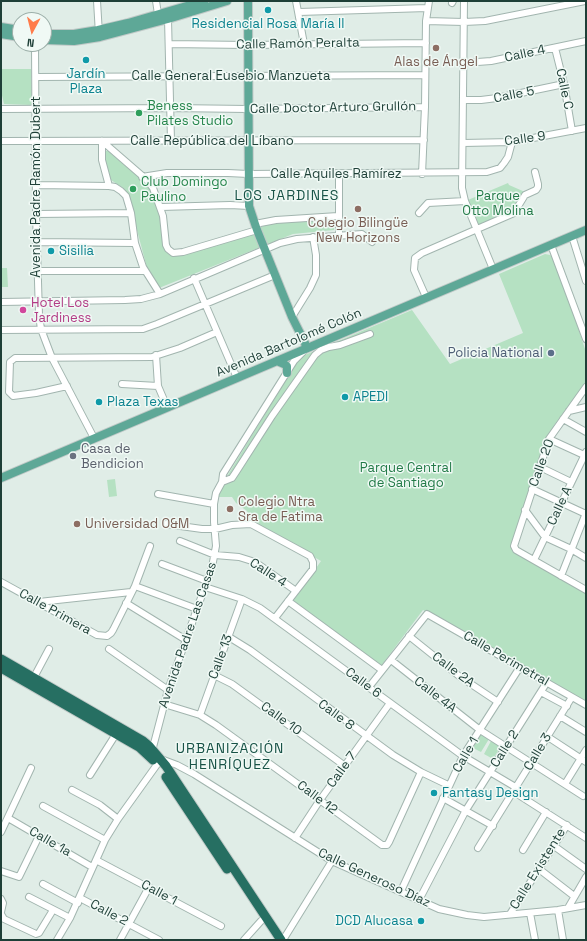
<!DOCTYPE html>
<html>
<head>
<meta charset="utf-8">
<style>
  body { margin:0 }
  #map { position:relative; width:587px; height:941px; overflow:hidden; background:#e0ede7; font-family:"Space Grotesk",sans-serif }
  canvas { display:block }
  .frame { position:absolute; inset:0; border:2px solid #1e3f37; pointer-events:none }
  .north { position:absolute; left:12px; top:12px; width:40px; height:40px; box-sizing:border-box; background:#f0f9f5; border:1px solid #9cafa9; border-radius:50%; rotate:187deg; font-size:11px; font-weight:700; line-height:16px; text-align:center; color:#1e3f37 }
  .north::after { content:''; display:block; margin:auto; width:14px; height:18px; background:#ff7c4b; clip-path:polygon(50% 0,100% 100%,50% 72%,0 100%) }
</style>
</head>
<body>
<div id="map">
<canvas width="587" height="941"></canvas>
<div class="frame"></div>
<div class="north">N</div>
</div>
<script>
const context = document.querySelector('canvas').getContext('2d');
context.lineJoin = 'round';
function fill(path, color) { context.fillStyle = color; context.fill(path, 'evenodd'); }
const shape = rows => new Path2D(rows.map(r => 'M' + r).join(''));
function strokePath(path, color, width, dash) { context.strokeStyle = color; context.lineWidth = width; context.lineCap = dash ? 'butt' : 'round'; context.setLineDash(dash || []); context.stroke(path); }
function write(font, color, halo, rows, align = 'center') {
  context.font = font + ' "Space Grotesk",sans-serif'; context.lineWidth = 3; context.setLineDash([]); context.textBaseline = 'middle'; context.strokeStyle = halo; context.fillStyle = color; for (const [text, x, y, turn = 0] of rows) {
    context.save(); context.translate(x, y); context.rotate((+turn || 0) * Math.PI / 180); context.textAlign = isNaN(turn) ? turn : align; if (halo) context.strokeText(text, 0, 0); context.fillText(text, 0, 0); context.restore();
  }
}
fill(shape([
  [1,69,31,69,32,105,4,104,1,91],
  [104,151,108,151,155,191,164,239,168,249,180,254,270,224,335,214,334,230,293,234,159,288,147,268,129,200,123,188,111,180,102,153],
  [508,183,509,185,525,192,514,212,479,227,468,200],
  [545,254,550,255,555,258,586,352,586,382,555,424,548,437,511,547,513,552,586,592,586,704,423,610,381,666,293,601,321,561,251,521,247,511,236,503,232,497,218,497,226,478,300,357,412,310,450,364,523,333,499,274],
  [1,268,7,268,8,287,1,287],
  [115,479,117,496,109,497,107,480],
  [481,734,489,739,481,752,473,748],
  [491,741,501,746,493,759,484,754]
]), '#b5e1c2');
const minor = shape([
  [97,1,99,34],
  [156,1,158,14],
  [296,1,304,44],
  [464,1,462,188,465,201,493,269],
  [452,3,453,1],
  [299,12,427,8],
  [168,19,171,141],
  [426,21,464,22,485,21,585,1],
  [35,44,36,214,39,315,41,329,52,358,94,438],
  [169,44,247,45,426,43],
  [555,48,564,84,572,131],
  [464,63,491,61,586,41],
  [36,77,425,75],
  [463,100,481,100,497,98,564,84],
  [1,109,171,108,248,109,425,107],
  [1,141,424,140],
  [102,141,147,180,153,188,163,216,166,245,168,249,173,253,183,252,257,230],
  [102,141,102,160,109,186],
  [463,143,512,142,586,128],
  [422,174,425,107,426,21,429,1],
  [142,177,167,173,228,173,248,174,487,172,500,168,504,163,508,157,512,142],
  [36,185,109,186,115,187,121,191,126,196,131,213,135,243,143,267,160,294],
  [161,207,230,205,249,206],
  [419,213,428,203,465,201],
  [36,214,131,213],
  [255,224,276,220,338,216],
  [339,235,339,174],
  [572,236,586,281],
  [36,242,135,243],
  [551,245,586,339],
  [37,271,145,271],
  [194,278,237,378],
  [426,297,414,270,415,258,422,253,514,213,525,195,536,190,538,187,538,184,535,172],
  [1,302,125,300,141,299,160,294,280,243,297,239,362,234,372,242],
  [292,317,310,288,316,275,316,255,313,237],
  [1,330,143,329,157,324,275,275],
  [156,355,158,386,167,407],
  [122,384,158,386],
  [67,386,36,393,13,396,9,392,10,362,15,358,152,357,180,348,217,332],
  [586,387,549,439,514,546,516,550,586,590],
  [569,411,586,407],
  [563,419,586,432],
  [549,439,584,455],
  [540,467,571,482],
  [222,482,232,478,236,472,272,416,315,355,321,350,329,347,340,345,370,334],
  [532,489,586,514],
  [158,494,214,504],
  [525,510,545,537,571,549,586,558],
  [166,524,202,529,215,529,232,525,251,524,310,556,313,562,313,569,275,618],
  [180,541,215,555,239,557,255,562,296,591],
  [534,560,586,452],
  [162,564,207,581],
  [561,576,586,513],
  [1,582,97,635,107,636,111,633,113,630,135,586,150,546],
  [135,586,197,609],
  [205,587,242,599,260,608,463,756,517,788],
  [288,601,382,670],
  [39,602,131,592],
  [126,603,186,640],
  [409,636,459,676,498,702],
  [229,637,250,650,393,755,421,772,448,785],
  [109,649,168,690],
  [391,660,480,730,583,796],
  [214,675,232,684,345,766],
  [32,681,49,649],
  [369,687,427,614,586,705],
  [541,692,567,706],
  [164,704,200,715,216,725,382,845,387,845,389,842,421,772],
  [200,715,242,599],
  [560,716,586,732],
  [548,737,586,762],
  [152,751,168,690,212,567,216,546,214,522,214,504,216,493,222,482,223,474,294,361,303,352],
  [90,775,116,734],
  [565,784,586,750],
  [72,790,100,805,118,819],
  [514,792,586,838],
  [443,798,493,826],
  [43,806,105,840],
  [8,818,92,867],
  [1,832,31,768],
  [295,838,320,800,390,703],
  [554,846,586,869],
  [478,848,572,697],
  [523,850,546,812],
  [96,860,221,926],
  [539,869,574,896],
  [1,871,19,877,39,836],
  [43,884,78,903],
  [401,891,463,756,520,667],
  [29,897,70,918],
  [80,898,159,940],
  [1,899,3,903,1,912],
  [419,900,466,810,547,682],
  [568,908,586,877],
  [558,910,563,940],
  [530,913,535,940],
  [1,914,4,919,36,934,39,933,53,910],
  [510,914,567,825],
  [57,940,70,918,105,840,118,819,161,759,177,765,194,774,332,861,439,909,467,915,484,917,558,910,586,905],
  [120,940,149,887],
  [244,940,261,921],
  [283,940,332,861]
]);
const major = shape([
  [248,1,249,206,257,230,292,317,305,343,306,348],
  [1,27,20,30],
  [1,34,20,37],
  [44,34,74,34,98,30,128,23,204,1],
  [44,40,74,41,100,37,168,19,227,1],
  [277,361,284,364,287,366,287,373],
  [1,478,586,230]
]);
const highway = shape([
  [1,659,143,741,149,746,166,766,281,940],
  [1,668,139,747,153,760],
  [166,777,227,869]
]);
strokePath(minor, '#a2b5af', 8);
strokePath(major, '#c0c9c7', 10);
strokePath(highway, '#c0c9c7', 11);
strokePath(minor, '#fff', 6);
strokePath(major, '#5ea897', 8);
strokePath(highway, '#266f62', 9);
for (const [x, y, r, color] of [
  [268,10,4,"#0f9aa8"],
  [436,48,4,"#8d6e63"],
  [86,60,4,"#0f9aa8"],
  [139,113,4,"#2e9e5b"],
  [133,189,4,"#2e9e5b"],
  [358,209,4,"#8d6e63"],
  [51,251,4,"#0f9aa8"],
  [23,310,4,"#d1479c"],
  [551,353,4,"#5c6f8a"],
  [345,397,4,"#0f9aa8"],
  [99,402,4,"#0f9aa8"],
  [73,456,4,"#6b7280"],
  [230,509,4,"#8d6e63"],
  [77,524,4,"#8d6e63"],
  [434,793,4,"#0f9aa8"],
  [421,921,4,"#0f9aa8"]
]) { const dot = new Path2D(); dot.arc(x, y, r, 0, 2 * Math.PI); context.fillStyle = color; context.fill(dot); strokePath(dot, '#f0f9f5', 1.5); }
write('13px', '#0d838f', '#f0f9f5', [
  ["Residencial Rosa María II",268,24,"center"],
  ["Jardín",86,74,"center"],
  ["Plaza",86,89,"center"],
  ["Sisilia",59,251],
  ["APEDI",353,397],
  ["Plaza Texas",107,402],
  ["Fantasy Design",442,793],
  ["DCD Alucasa",413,921,"right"]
], 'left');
write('13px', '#1e3f37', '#f0f9f5', [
  ["Calle Ramón Peralta",298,44,-1],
  ["Calle 4",525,54,-12],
  ["Calle General Eusebio Manzueta",231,76],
  ["Calle C",564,89,78],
  ["Calle 5",514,95,-11],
  ["Calle Doctor Arturo Grullón",333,108,-1],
  ["Calle 9",525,139,-8],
  ["Calle República del Líbano",212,141],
  ["Calle Aquiles Ramírez",336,174],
  ["Avenida Padre Ramón Dubert",36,187,-90],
  ["Avenida Bartolomé Colón",289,343,-23],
  ["Calle 20",542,463,-70],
  ["Calle A",560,506,-65],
  ["Calle 4",268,573,33],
  ["Calle Primera",55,612,29],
  ["Avenida Padre Las Casas",188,635,-71],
  ["Calle 13",221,657,-70],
  ["Calle Perimetral",506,659,30],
  ["Calle 2A",453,670,37],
  ["Calle 6",363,683,37],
  ["Calle 4A",435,695,38],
  ["Calle 8",336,715,37],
  ["Calle 10",281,719,36],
  ["Calle 2",505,749,-58],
  ["Calle 3",538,752,-59],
  ["Calle 1",466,755,-60],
  ["Calle 7",342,770,-54],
  ["Calle 12",317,798,37],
  ["Calle 1a",50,842,30],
  ["Calle Existente",538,869,-58],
  ["Calle Generoso Díaz",374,878,25],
  ["Calle 1",159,893,28],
  ["Calle 2",109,913,28]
]);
write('13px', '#785e54', '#f0f9f5', [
  ["Alas de Ángel",436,62],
  ["Colegio Bilingüe",358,223],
  ["New Horizons",358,238],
  ["Colegio Ntra",238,502,"left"],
  ["Sra de Fatima",238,517,"left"],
  ["Universidad O&M",85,524,"left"]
]);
write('13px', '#27864d', '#f0f9f5', [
  ["Beness",147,106],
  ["Pilates Studio",147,121],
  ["Club Domingo",141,182],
  ["Paulino",141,197]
], 'left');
write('13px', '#237b48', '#f0f9f5', [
  ["Parque",498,196],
  ["Otto Molina",498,211],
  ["Parque Central",406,468],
  ["de Santiago",406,483]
]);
write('13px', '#b23c85', '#f0f9f5', [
  ["Hotel Los",31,303],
  ["Jardiness",31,318]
], 'left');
write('13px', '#4e5e75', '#f0f9f5', [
  ["Policia National",543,353]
], 'right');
write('13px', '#5b616d', '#f0f9f5', [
  ["Casa de",81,449],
  ["Bendicion",81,464]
], 'left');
context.letterSpacing = '1px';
write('14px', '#185347', '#f0f9f5', [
  ["LOS JARDINES",287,196],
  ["URBANIZACIÓN",230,749],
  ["HENRÍQUEZ",230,765]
]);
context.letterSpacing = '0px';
</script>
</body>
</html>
